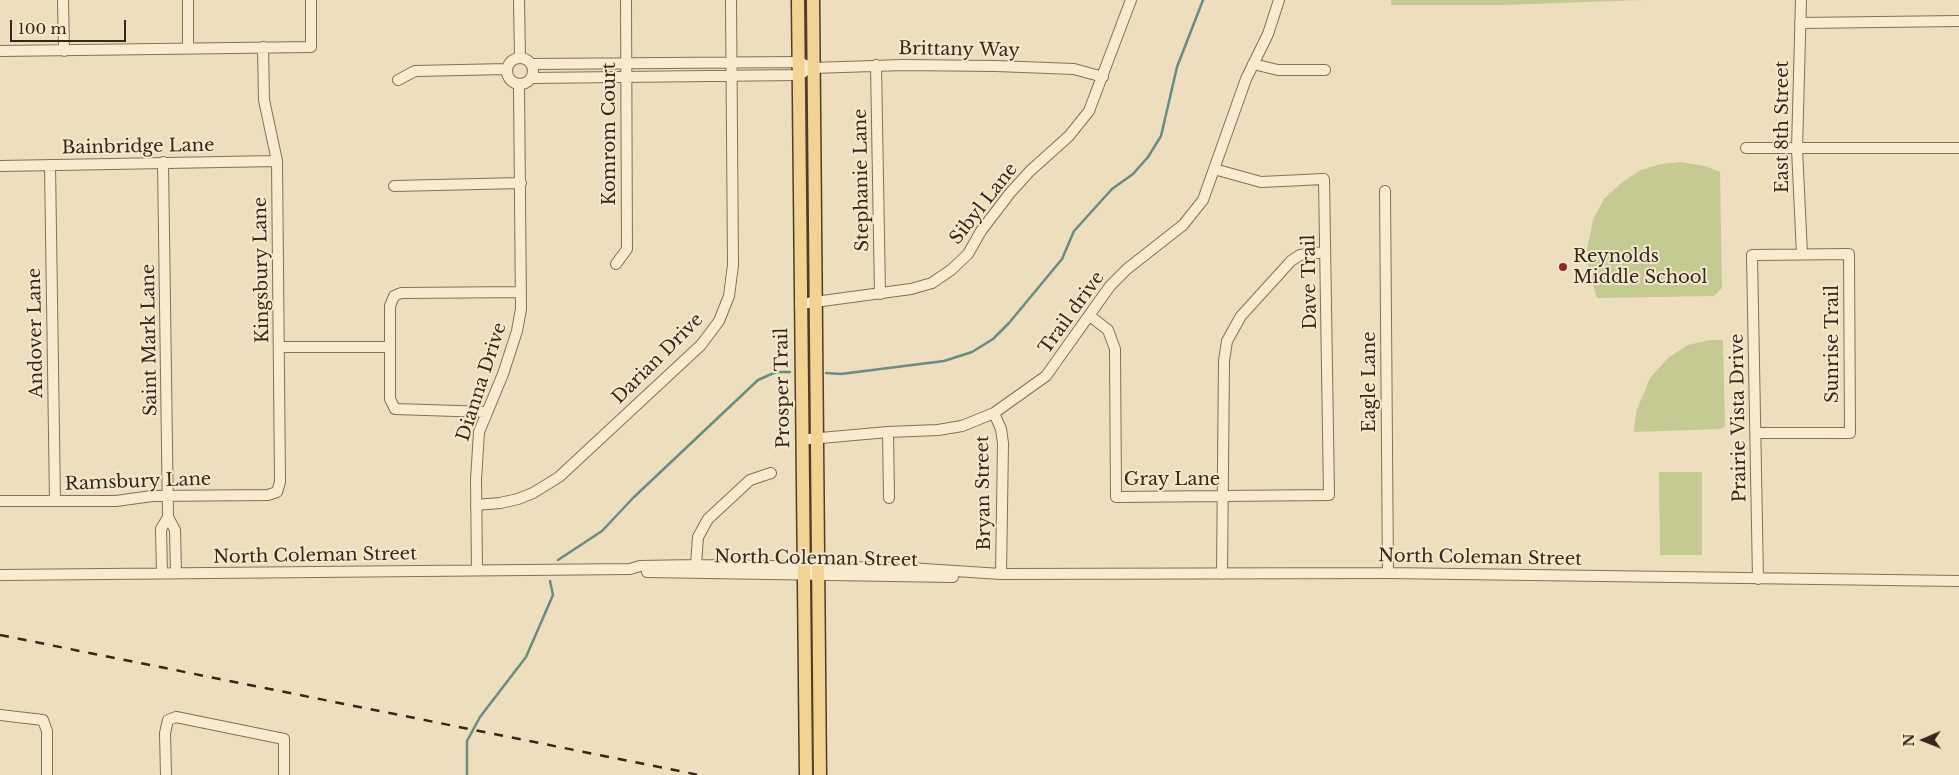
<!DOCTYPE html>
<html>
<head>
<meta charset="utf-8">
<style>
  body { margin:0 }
  #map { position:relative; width:1959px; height:775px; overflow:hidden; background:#eddfbd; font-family:"Libre Baskerville",serif }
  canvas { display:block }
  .north { position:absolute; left:1899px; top:715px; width:50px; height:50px; -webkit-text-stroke:4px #f5e9cd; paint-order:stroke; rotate:269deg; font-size:14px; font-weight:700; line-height:20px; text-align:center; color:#34271b }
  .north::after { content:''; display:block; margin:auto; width:18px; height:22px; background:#34271b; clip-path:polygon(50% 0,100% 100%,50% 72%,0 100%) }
  .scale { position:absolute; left:10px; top:20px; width:116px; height:22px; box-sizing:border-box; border:2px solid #34271b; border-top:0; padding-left:6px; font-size:15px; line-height:18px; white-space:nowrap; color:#34271b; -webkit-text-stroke:4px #f5e9cd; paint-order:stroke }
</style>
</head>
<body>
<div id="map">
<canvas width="1959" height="775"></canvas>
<div class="north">N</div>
<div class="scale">100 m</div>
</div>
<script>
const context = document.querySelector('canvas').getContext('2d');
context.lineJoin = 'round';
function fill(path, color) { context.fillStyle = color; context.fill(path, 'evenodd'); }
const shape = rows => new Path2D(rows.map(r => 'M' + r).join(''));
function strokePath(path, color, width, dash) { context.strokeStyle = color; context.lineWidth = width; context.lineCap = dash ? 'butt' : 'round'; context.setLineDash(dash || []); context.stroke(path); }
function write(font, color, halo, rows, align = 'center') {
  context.font = font + ' "Libre Baskerville",serif'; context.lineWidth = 4; context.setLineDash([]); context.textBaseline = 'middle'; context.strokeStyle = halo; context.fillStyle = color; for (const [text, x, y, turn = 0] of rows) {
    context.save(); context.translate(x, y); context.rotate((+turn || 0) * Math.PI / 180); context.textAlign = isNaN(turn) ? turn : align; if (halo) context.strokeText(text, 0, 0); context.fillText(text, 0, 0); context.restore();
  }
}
fill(shape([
  [1391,0,1642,0,1504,5,1391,5],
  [1681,162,1705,166,1720,172,1722,288,1714,296,1597,298,1588,268,1587,249,1593,220,1604,199,1621,183,1641,170,1661,164],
  [1710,340,1723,340,1725,427,1721,429,1634,432,1636,412,1650,378,1669,357,1688,345],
  [1659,472,1702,472,1702,555,1660,555]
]), '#c4ca92');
strokePath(shape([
  [826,373,841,374,944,361,972,352,993,339,1009,323,1062,259,1074,231,1112,189,1133,174,1148,157,1161,136,1177,67,1203,0],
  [558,560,602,531,634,497,758,380,776,372,790,372],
  [467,775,467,741,480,717,526,657,553,595,550,581]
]), '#698c83', 2.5);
const minor = shape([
  [63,0,64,51],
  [188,0,188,48],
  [519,0,520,58],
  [1801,0,1797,149,1802,254],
  [1800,23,1959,21],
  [0,51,311,47,311,0],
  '507 71a13 13 0 1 1 26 0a13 13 0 1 1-26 0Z',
  [531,64,798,62,813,68,903,65,996,66,1074,69,1103,77],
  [1253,64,1278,70,1325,70],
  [876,65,880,294],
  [531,78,798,75,804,72],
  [398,80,415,71,507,69],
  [1746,148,1959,148],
  [163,162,168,517,175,530,176,573],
  [50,165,55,501],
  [0,166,277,161],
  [394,186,521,183],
  [1385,191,1388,573],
  [616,264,627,249,626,0],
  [800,304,911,289,932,283,951,270,968,254,981,231,1010,193,1030,171,1069,136,1089,111,1131,0],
  [1090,316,1108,330,1115,349,1116,497,1329,495,1324,179,1261,182,1214,169],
  [279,347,390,347],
  [487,412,395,409,390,399,390,306,394,296,401,293,521,292],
  [994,413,1001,429,1003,443,1001,574],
  [888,432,889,498],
  [1756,433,1850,433,1849,254,1752,255,1758,579],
  [809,439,888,432,938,430,962,426,994,413,1046,376,1110,286,1127,269,1183,225,1203,200,1246,79,1268,34,1279,0],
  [0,501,116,501,152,496,268,495,277,492,280,482,277,161,264,100,263,47],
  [476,505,500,503,518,499,533,493,559,477,701,345,719,321,729,296,733,265,731,0],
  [696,565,698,537,708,519,750,480,771,473],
  [477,570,476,480,479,432,503,374,517,331,521,309,519,85],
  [647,572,953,577],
  [162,573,161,529,168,517],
  [1222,574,1224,361,1227,341,1241,316,1291,261,1300,255,1325,252],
  [0,575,630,569,640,566,696,565,909,568,1001,574,1388,573,1959,581],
  [0,715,43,720,47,731,47,775],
  [166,775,165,733,168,720,176,717,284,739,284,775]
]);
const major = shape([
  [798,0,806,775],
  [813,0,820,775]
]);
strokePath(minor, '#856f57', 12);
strokePath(major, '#523d2b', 15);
strokePath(minor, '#f8ecd0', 10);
strokePath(major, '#f1d494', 12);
strokePath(shape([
  [0,635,699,775]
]), '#34271b', 2.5, [9, 9]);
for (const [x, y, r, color] of [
  [1563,267,5,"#932729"]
]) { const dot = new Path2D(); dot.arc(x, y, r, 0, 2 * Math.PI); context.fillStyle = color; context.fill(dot); strokePath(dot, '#f5e9cd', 2); }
write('18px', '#34271b', '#f5e9cd', [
  ["Brittany Way",959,50,1],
  ["East 8th Street",1783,127,-90],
  ["Komrom Court",610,134,-90],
  ["Bainbridge Lane",138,147,-1],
  ["Stephanie Lane",862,180,-91],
  ["Sibyl Lane",984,204,-52],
  ["Kingsbury Lane",262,270,-91],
  ["Dave Trail",1310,282,-91],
  ["Trail drive",1072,313,-54],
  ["Andover Lane",36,333,-91],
  ["Saint Mark Lane",150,340,-91],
  ["Sunrise Trail",1833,344,-90],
  ["Darian Drive",658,359,-45],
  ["Dianna Drive",482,382,-72],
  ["Eagle Lane",1370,382,-90],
  ["Prosper Trail",783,388,-91],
  ["Prairie Vista Drive",1739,418,-91],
  ["Gray Lane",1172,480],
  ["Ramsbury Lane",138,482,-2],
  ["Bryan Street",984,493,-91],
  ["North Coleman Street",315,556,-1],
  ["North Coleman Street",1480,558,1],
  ["North Coleman Street",816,559,1]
]);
write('18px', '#34271b', '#f5e9cd', [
  ["Reynolds",1573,257],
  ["Middle School",1573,278]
], 'left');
</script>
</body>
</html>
